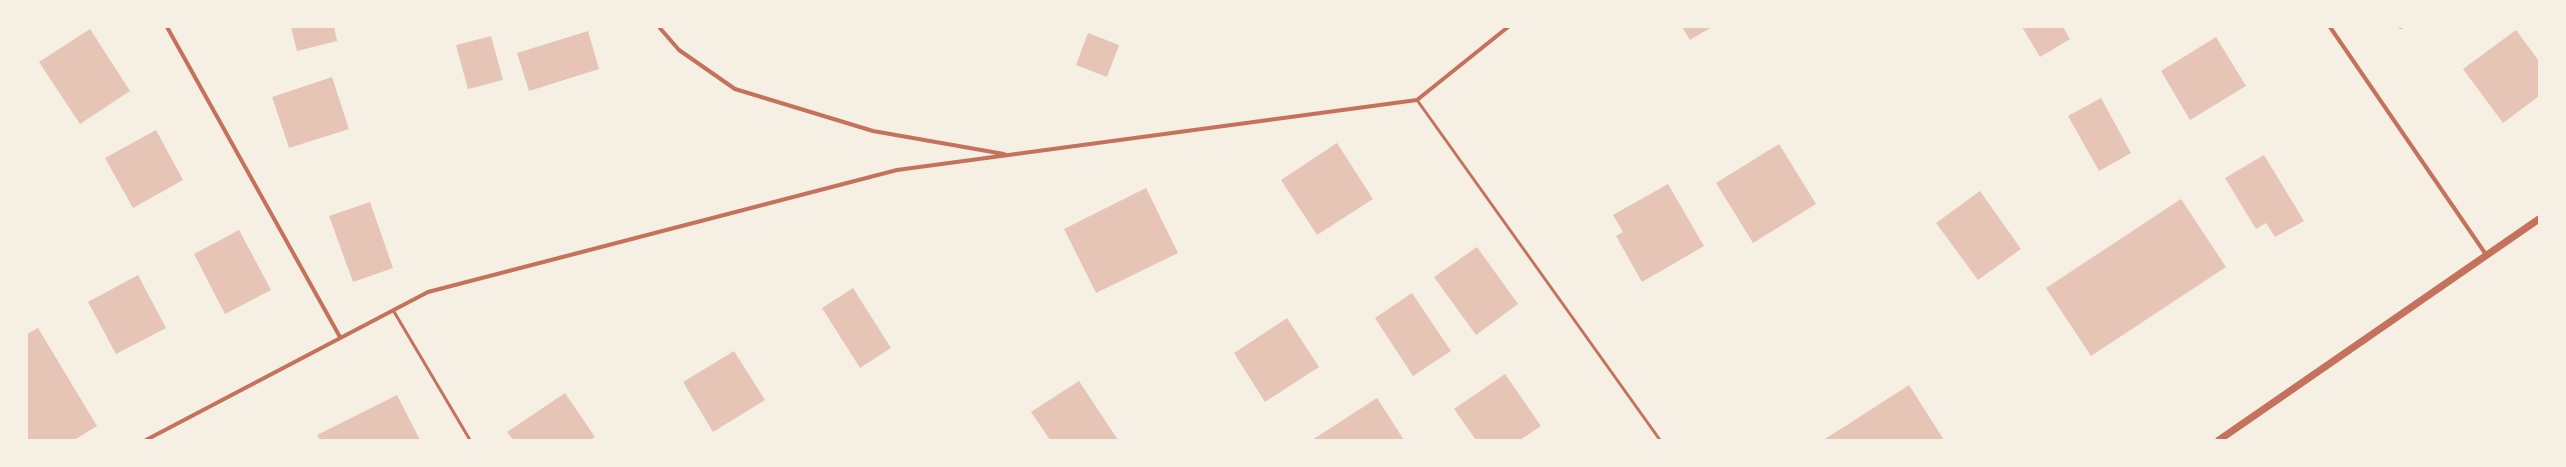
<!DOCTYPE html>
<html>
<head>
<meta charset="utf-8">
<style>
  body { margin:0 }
  #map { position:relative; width:2566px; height:467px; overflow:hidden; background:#f6efe4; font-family:"IBM Plex Serif",serif }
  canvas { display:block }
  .frame { position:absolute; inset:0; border:28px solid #f6efe4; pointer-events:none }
</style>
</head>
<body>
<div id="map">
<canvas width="2566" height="467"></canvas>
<div class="frame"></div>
</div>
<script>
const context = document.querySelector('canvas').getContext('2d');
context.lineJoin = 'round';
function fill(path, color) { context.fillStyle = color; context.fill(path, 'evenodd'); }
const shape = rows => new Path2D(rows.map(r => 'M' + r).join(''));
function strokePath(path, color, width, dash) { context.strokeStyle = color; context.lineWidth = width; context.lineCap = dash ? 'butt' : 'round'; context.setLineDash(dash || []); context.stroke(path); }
fill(shape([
  [291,27,334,27,337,41,297,51],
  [1682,27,1712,27,1690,40],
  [2022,27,2063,27,2070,39,2040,57],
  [90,29,130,91,80,124,39,62],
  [2516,30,2539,61,2539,96,2503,123,2463,69],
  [588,31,599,69,529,91,517,53],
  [1088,33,1119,45,1107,77,1076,65],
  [491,36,503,80,468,89,456,45],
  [2216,37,2246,86,2190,120,2161,71],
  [332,77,349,129,289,148,272,97],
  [2101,98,2131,153,2099,171,2068,116],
  [156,130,183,180,133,208,105,158],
  [1337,143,1373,199,1317,235,1281,180],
  [1779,144,1816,204,1753,243,1716,183],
  [2264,155,2304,221,2275,237,2266,223,2256,229,2225,178],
  [1668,184,1704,246,1642,282,1616,236,1623,232,1613,215],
  [1146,188,1178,253,1096,293,1064,229],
  [1980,191,2021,249,1978,280,1936,223],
  [2181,199,2226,267,2091,356,2046,288],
  [370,202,393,268,353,282,329,216],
  [239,230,271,290,225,314,194,254],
  [1477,247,1518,304,1476,335,1434,277],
  [138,275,166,328,116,354,88,302],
  [853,288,891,348,860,368,822,308],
  [1412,293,1451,351,1413,376,1375,318],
  [1287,318,1319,367,1265,402,1234,353],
  [38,328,97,426,74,440,27,440,27,334],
  [734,351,765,400,713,432,683,382],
  [1505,374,1541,426,1520,440,1476,440,1454,409],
  [1079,381,1118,440,1050,440,1031,412],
  [1909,385,1944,440,1823,440,1847,425],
  [565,393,595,437,590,440,513,440,507,432],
  [397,395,420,440,320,440,317,435],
  [1377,398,1404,440,1312,440]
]), '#e6c5b7');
strokePath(shape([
  [2400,27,2401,27],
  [1417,100,1660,440],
  [393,310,470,440]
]), '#c5725c', 3);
strokePath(shape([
  [167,27,340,337],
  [659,27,679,50,735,89,873,131,1004,154],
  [2330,27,2487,256],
  [146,440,428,292,897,170,1417,100,1508,27]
]), '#c5725c', 4);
strokePath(shape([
  [2219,440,2539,219]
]), '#c5725c', 7);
</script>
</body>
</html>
